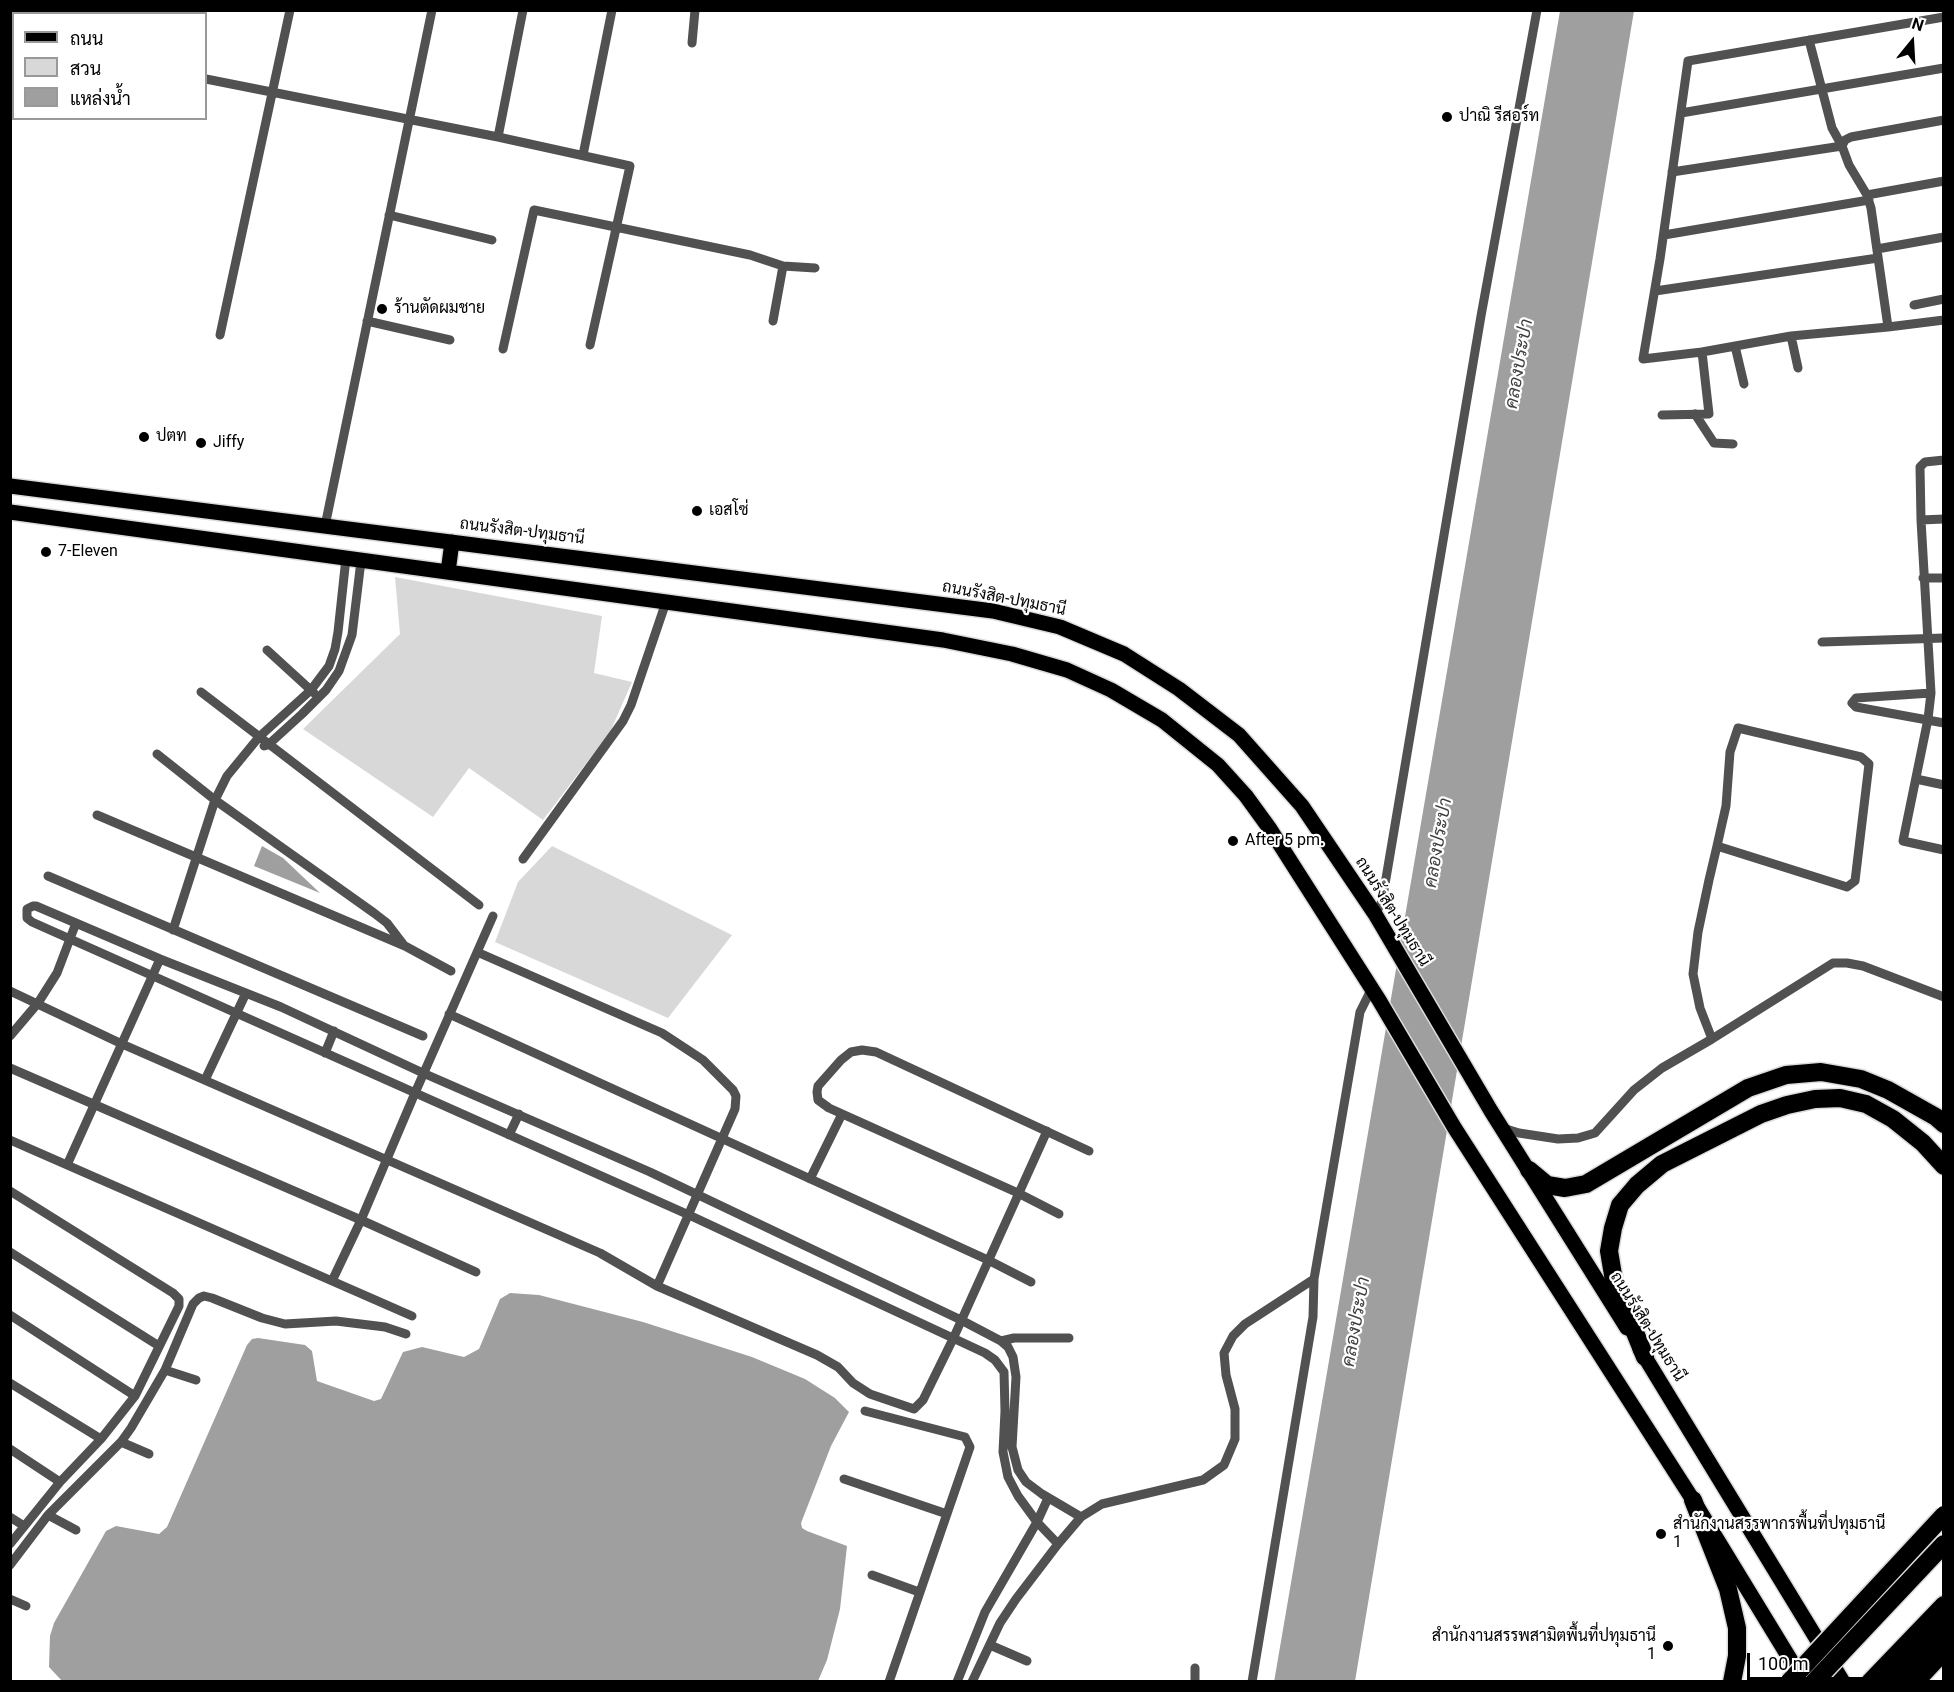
<!DOCTYPE html>
<html>
<head>
<meta charset="utf-8">
<style>
  body { margin:0 }
  #map { position:relative; width:1954px; height:1692px; overflow:hidden; background:#fff; font-family:Roboto,Sarabun,sans-serif }
  canvas { display:block }
  .frame { position:absolute; inset:0; border:12px solid #000; pointer-events:none }
  .legend { position:absolute; left:12px; top:12px; width:195px; height:108px; box-sizing:border-box; background:#fff; border:2px solid #999; margin:0; padding:8px 10px; list-style:none; font-size:18px; color:#000 }
  .legend li { display:flex; align-items:center; gap:12px; height:30px }
  .legend b { width:30px; border:2px solid #999 }
  .north { position:absolute; left:1882px; top:12px; width:60px; height:60px; -webkit-text-stroke:4px #fff; paint-order:stroke; rotate:18deg; font-size:16px; font-weight:700; line-height:24px; text-align:center; color:#000 }
  .north::after { content:''; display:block; margin:auto; width:21px; height:27px; background:#000; clip-path:polygon(50% 0,100% 100%,50% 72%,0 100%) }
  .scale { position:absolute; left:1747px; top:1653px; width:154px; height:27px; box-sizing:border-box; border:3px solid #000; border-top:0; padding-left:8px; font-size:18px; line-height:21px; white-space:nowrap; color:#000; -webkit-text-stroke:4px #fff; paint-order:stroke }
</style>
</head>
<body>
<div id="map">
<canvas width="1954" height="1692"></canvas>
<div class="frame"></div>
<ul class="legend">
<li><b style="height:8px;background:#000"></b>ถนน</li>
<li><b style="height:16px;background:#d8d8d8"></b>สวน</li>
<li><b style="height:16px;background:#9f9f9f"></b>แหล่งน้ำ</li>
</ul>
<div class="north">N</div>
<div class="scale">100 m</div>
</div>
<script>
const context = document.querySelector('canvas').getContext('2d');
context.lineJoin = 'round';
function fill(path, color) { context.fillStyle = color; context.fill(path, 'evenodd'); }
const shape = rows => new Path2D(rows.map(r => 'M' + r).join(''));
function strokePath(path, color, width, dash) { context.strokeStyle = color; context.lineWidth = width; context.lineCap = dash ? 'butt' : 'round'; context.setLineDash(dash || []); context.stroke(path); }
function write(font, color, halo, rows, align = 'center') {
  context.font = font + ' Roboto,Sarabun,sans-serif'; context.lineWidth = 4.5; context.setLineDash([]); context.textBaseline = 'middle'; context.strokeStyle = halo; context.fillStyle = color; for (const [text, x, y, turn = 0] of rows) {
    context.save(); context.translate(x, y); context.rotate((+turn || 0) * Math.PI / 180); context.textAlign = isNaN(turn) ? turn : align; if (halo) context.strokeText(text, 0, 0); context.fillText(text, 0, 0); context.restore();
  }
}
fill(shape([
  [395,577,602,616,594,673,632,682,610,732,543,820,469,768,433,817,303,729,400,634],
  [552,846,732,935,668,1018,495,942,518,882]
]), '#d8d8d8');
fill(shape([
  [1560,11,1634,11,1355,1681,1274,1682],
  [262,846,283,858,320,893,254,866],
  [510,1293,539,1295,643,1322,752,1357,805,1379,835,1398,849,1412,831,1446,801,1523,802,1528,807,1531,847,1546,840,1609,827,1660,818,1681,63,1682,49,1667,50,1636,54,1623,106,1531,116,1526,159,1534,167,1527,247,1345,252,1339,258,1338,305,1345,312,1351,317,1381,374,1401,381,1399,403,1352,422,1347,464,1357,479,1349,500,1299]
]), '#9f9f9f');
const primary = shape([
  [10,486,993,611,1060,627,1124,654,1179,689,1239,735,1302,806,1375,914,1491,1111,1627,1328],
  [10,512,943,640,1012,654,1067,670,1111,690,1162,720,1218,765,1246,796,1270,829,1379,1000,1454,1127,1693,1500,1804,1682],
  [448,572,452,542],
  [1640,1349,1843,1682]
]);
const motorway = shape([
  [1529,1170,1547,1185,1565,1188,1586,1184,1748,1088,1786,1075,1821,1072,1861,1079,1888,1090,1936,1117,1944,1124],
  [1645,1357,1614,1281,1609,1251,1613,1228,1620,1205,1637,1185,1662,1164,1761,1114,1787,1105,1815,1099,1840,1098,1866,1104,1893,1119,1923,1143,1944,1166],
  [1693,1500,1728,1589,1737,1628,1737,1656,1732,1682],
  [1870,1682,1944,1605],
  [1894,1682,1944,1629],
  [1915,1682,1944,1651]
]);
strokePath(primary, '#dbdbdb', 18);
strokePath(motorway, '#dbdbdb', 21);
strokePath(shape([
  [153,14,154,10],
  [692,43,695,10],
  [206,79,498,137,630,166,590,345],
  [1681,113,1944,68],
  [1944,120,1851,137,1845,140,1842,146,1849,165,1867,195,1871,208,1888,327,1944,320],
  [498,137,523,10],
  [583,155,612,10],
  [1672,172,1842,146,1832,128,1809,40],
  [1867,195,1944,181],
  [389,215,492,240],
  [1664,235,1869,200],
  [1877,249,1944,237],
  [1655,291,1878,258],
  [1914,305,1944,299],
  [367,321,450,340],
  [773,321,783,266],
  [220,335,290,10],
  [1791,336,1798,368],
  [1735,346,1744,384],
  [503,349,534,210,750,255,783,266,815,268],
  [1702,352,1643,359,1660,259,1688,61,1944,17],
  [1695,414,1714,443,1733,444],
  [1662,415,1709,414,1702,352,1791,336,1888,327],
  [1944,519,1921,520,1931,693,1928,719,1903,841,1944,850],
  [1921,520,1920,467,1925,462,1944,460],
  [325,526,432,10],
  [1923,578,1944,578],
  [1822,642,1944,638],
  [267,650,314,693],
  [201,692,479,905],
  [1931,693,1856,698,1852,703,1856,707,1944,723],
  [264,746,268,745,302,714,326,690,339,671,352,635,361,561],
  [157,754,215,800,374,913,387,923,403,944],
  [1916,779,1944,785],
  [97,815,405,946,451,971],
  [523,859,623,721,631,705,666,602],
  [48,876,423,1036],
  [1375,914,1382,902,1481,316,1537,10],
  [173,930,215,800,227,776,259,737,311,690,329,666,335,649,338,632,346,558],
  [477,952,662,1033,703,1060,733,1090,736,1096,735,1109,657,1286],
  [10,991,122,1044,600,1253,657,1286,817,1355,838,1367,853,1383,870,1394,914,1409,923,1400,953,1339,1047,1131],
  [449,1014,988,1260,1031,1282],
  [10,1036,38,1003,57,973,76,923],
  [1712,1039,1700,1008,1693,974,1698,932,1709,880,1717,846,1726,806,1730,752,1738,728,1861,757,1869,764,1855,881,1847,887,1717,846],
  [325,1053,334,1031],
  [10,1068,361,1220,476,1272],
  [205,1080,246,993],
  [1503,1128,1519,1133,1558,1139,1578,1138,1595,1133,1634,1090,1662,1068,1712,1039,1833,963,1847,963,1863,966,1944,997],
  [509,1135,519,1114],
  [10,1140,412,1316],
  [67,1165,160,959],
  [810,1179,842,1114],
  [10,1191,173,1293,179,1299,179,1306,135,1396,101,1439,60,1482,10,1544],
  [1059,1214,1018,1193,829,1108,818,1100,817,1092,818,1086,841,1060,851,1052,862,1050,876,1052,1089,1151],
  [10,1252,159,1346],
  [332,1281,361,1220,415,1093,493,916],
  [10,1315,135,1396],
  [1001,1341,1014,1338,1069,1338],
  [165,1370,196,1380],
  [10,1383,101,1439],
  [865,1411,965,1437,970,1447,889,1682],
  [121,1442,149,1454],
  [10,1449,60,1482],
  [844,1479,947,1514],
  [48,1515,76,1530],
  [10,1517,24,1526],
  [1058,1544,1037,1522,1018,1496,1008,1477,1003,1452,1005,1411,1004,1372,995,1360,985,1353,689,1215,32,922,27,918,27,909,33,906,36,906,160,959,281,1007,423,1073,650,1172,961,1320,1001,1341,1008,1347,1013,1357,1016,1377,1012,1447,1018,1470,1026,1482,1042,1494,1081,1517],
  [10,1565,48,1515,121,1442,131,1428,165,1370,193,1304,199,1298,204,1296,212,1298,262,1318,285,1324,336,1321,385,1327,406,1334],
  [872,1575,919,1592],
  [10,1599,26,1606],
  [990,1645,1027,1661],
  [957,1682,985,1612,1037,1522,1048,1498],
  [972,1682,1000,1623,1016,1599,1058,1544,1081,1517,1102,1504,1203,1480,1224,1465,1235,1439,1235,1409,1226,1375,1224,1353,1233,1336,1245,1324,1314,1279,1360,1012,1371,990],
  [1195,1682,1195,1668],
  [1252,1682,1313,1317,1314,1279]
]), '#515151', 9);
strokePath(primary, '#000', 15);
strokePath(motorway, '#000', 18);
const motorwayBridge = shape([
  [1789,1682,1944,1515],
  [1814,1682,1944,1544]
]);
strokePath(motorwayBridge, '#dbdbdb', 21, []);
strokePath(motorwayBridge, '#000', 18);
for (const [x, y, r, color] of [
  [1447,117,6,"#000"],
  [382,309,6,"#000"],
  [144,437,6,"#000"],
  [201,443,6,"#000"],
  [697,511,6,"#000"],
  [46,552,6,"#000"],
  [1233,841,6,"#000"],
  [1661,1534,6,"#000"],
  [1668,1646,6,"#000"]
]) { const dot = new Path2D(); dot.arc(x, y, r, 0, 2 * Math.PI); context.fillStyle = color; context.fill(dot); strokePath(dot, '#fff', 2); }
write('16px', '#000', '#fff', [
  ["ปาณิ รีสอร์ท",1459,117],
  ["ร้านตัดผมชาย",394,309],
  ["ปตท",156,437],
  ["Jiffy",213,443],
  ["เอสโซ่",709,511],
  ["7-Eleven",58,552],
  ["After 5 pm.",1245,841],
  ["สำนักงานสรรพากรพื้นที่ปทุมธานี",1673,1525],
  ["1",1673,1543],
  ["สำนักงานสรรพสามิตพื้นที่ปทุมธานี",1656,1637,"right"],
  ["1",1656,1655,"right"]
], 'left');
write('16px', '#000', '#fff', [
  ["ถนนรังสิต-ปทุมธานี",522,532,7],
  ["ถนนรังสิต-ปทุมธานี",1004,599,11],
  ["ถนนรังสิต-ปทุมธานี",1392,912,58],
  ["ถนนรังสิต-ปทุมธานี",1647,1327,58]
]);
write('italic 18px', '#404040', '#fff', [
  ["คลองประปา",1520,364,-80],
  ["คลองประปา",1439,843,-80],
  ["คลองประปา",1357,1322,-80]
]);
</script>
</body>
</html>
